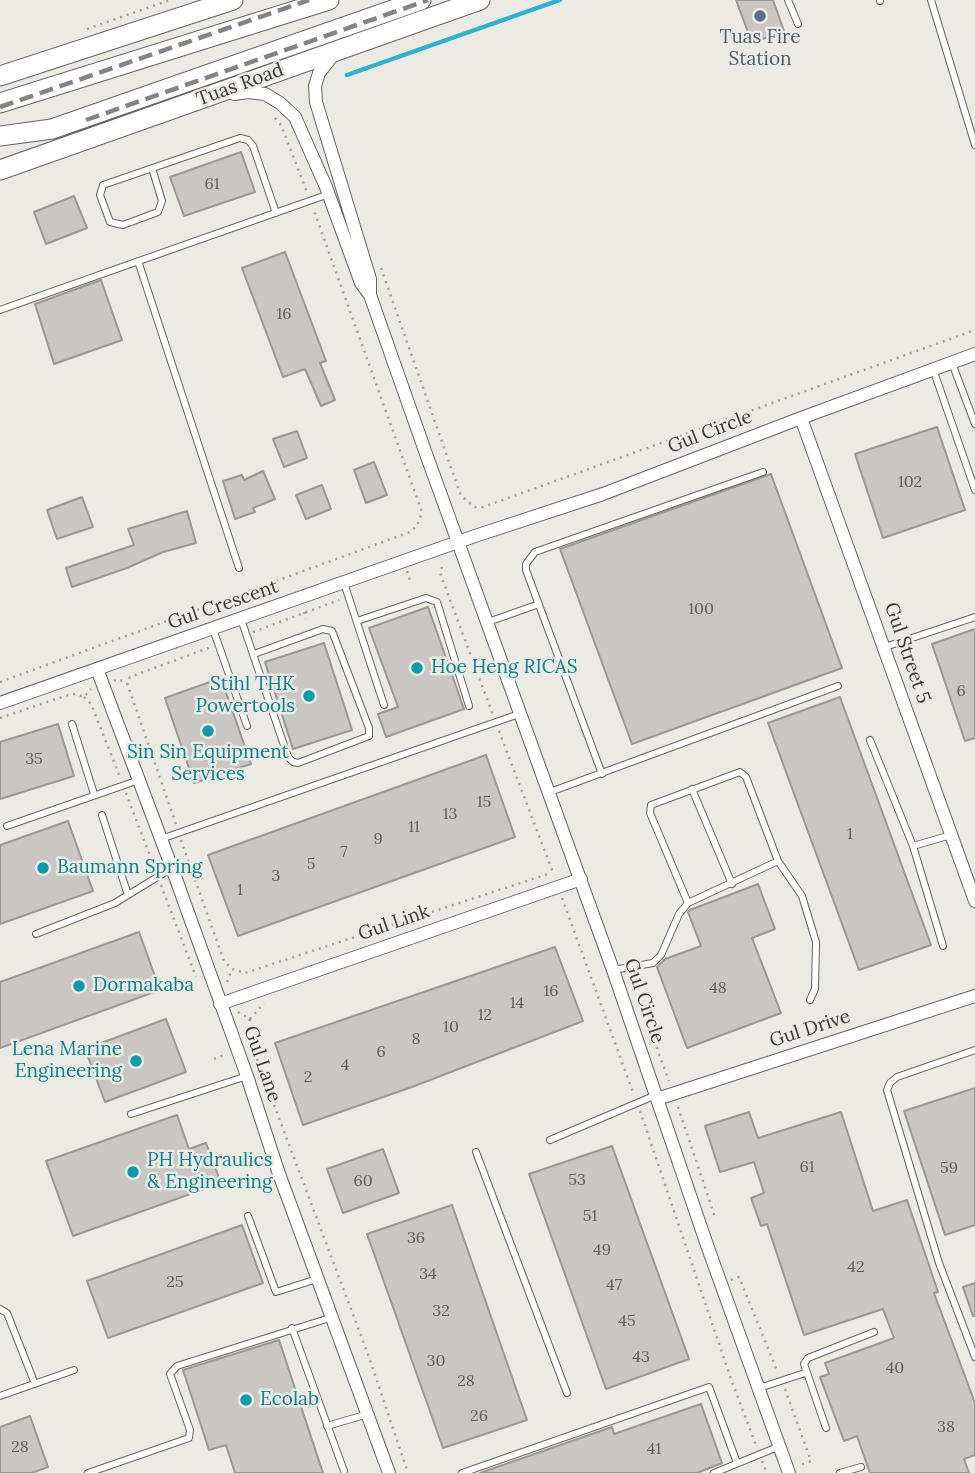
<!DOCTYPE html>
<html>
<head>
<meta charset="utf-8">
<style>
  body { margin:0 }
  canvas { display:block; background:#eceae5 }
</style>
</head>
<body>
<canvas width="975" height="1473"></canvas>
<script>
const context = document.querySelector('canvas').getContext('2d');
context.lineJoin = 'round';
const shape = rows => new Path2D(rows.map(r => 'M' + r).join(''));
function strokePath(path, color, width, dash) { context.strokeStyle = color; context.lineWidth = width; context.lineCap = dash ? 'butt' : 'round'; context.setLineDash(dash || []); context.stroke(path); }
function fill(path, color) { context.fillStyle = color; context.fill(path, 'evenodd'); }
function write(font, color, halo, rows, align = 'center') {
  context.font = font + ' Lora,serif'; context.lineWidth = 5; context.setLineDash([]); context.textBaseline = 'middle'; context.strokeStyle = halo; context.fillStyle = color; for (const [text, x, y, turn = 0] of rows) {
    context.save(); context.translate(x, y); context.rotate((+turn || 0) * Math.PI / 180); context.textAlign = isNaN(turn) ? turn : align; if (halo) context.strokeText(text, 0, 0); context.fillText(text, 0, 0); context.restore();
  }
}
strokePath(shape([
  [347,75,560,0]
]), '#33b1cb', 4.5);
const building = shape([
  [736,0,773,0,784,31,752,43,736,0],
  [241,152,255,192,184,216,170,177,241,152],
  [74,196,87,228,46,244,34,212,74,196],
  [285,252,326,361,320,363,335,400,321,406,305,369,283,377,242,268,285,252],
  [101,280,122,340,54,364,35,304,101,280],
  [937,427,965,510,883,538,855,454,937,427],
  [297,431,307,458,284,467,273,439,297,431],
  [374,462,387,495,366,503,354,470,374,462],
  [263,471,275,499,253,508,255,512,235,519,223,481,242,475,244,480,263,471],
  [771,474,842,668,632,744,560,549,771,474],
  [322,485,331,509,306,519,296,495,322,485],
  [82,497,93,527,57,539,47,510,82,497],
  [187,511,196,543,163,552,127,568,72,587,66,568,134,545,128,529,187,511],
  [428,607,464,709,386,737,378,714,398,707,369,628,428,607],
  [975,629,975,738,965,741,932,644,975,629],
  [324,643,352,730,293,749,265,662,324,643],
  [221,678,251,764,194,783,165,698,221,678],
  [840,697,931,945,859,970,768,723,840,697],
  [58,724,74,776,0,799,0,742,58,724],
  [486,755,515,837,238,936,208,855,486,755],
  [68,821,93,891,0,924,0,845,68,821],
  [758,884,775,929,752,938,781,1013,687,1048,657,967,665,959,701,946,688,912,690,910,758,884],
  [139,932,160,990,0,1048,0,982,139,932],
  [555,947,583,1021,412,1087,303,1125,275,1043,555,947],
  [166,1019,186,1072,105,1102,85,1049,166,1019],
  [975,1088,975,1225,945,1235,904,1111,975,1088],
  [749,1112,758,1138,841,1112,873,1211,907,1200,938,1292,934,1293,975,1403,975,1455,964,1459,969,1473,870,1473,857,1436,844,1441,820,1377,829,1374,825,1363,894,1338,883,1309,804,1335,767,1224,761,1226,751,1198,764,1193,754,1162,720,1172,705,1126,749,1112],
  [177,1115,189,1149,206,1143,221,1183,73,1236,46,1161,177,1115],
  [612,1146,689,1359,606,1389,529,1174,612,1146],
  [383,1149,399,1193,343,1213,327,1169,383,1149],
  [452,1205,527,1420,443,1448,367,1234,452,1205],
  [242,1225,263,1283,108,1338,87,1281,242,1225],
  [975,1283,975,1316,973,1316,963,1287,975,1283],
  [279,1340,323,1473,235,1473,226,1445,209,1450,183,1370,279,1340],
  [701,1404,722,1463,697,1473,480,1473,612,1427,614,1434,701,1404],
  [30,1416,48,1467,32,1473,0,1473,0,1427,30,1416]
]);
fill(building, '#cac6c3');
strokePath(building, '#9b9794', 2);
const service = shape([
  [788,0,798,24],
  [880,0,880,1],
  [931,0,975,145],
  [152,168,162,201,158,212,123,225,110,222,100,195,103,185,237,139,240,138,248,140,253,146,276,213],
  [138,261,239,568],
  [0,310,329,194],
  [952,363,975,424],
  [933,369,975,490],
  [344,583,384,705],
  [241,619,288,757,293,762,298,763,369,736,369,728,332,631,323,629,254,654],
  [357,621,426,598,437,602,469,706],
  [488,622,539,604],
  [213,629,247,726],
  [885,647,975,617],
  [72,724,94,794],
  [870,740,913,846,943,946],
  [602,774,526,570,526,564,535,552,763,472],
  [692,789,732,884],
  [550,792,838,686],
  [102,815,128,895],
  [7,826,139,780],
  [161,839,519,714],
  [913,846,951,835],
  [688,903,650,813,651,805,740,772,746,777,778,861,802,896,816,942,815,989,810,1000],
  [36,934,115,903,172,868],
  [613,970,653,963,661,955,679,914,688,903,778,861],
  [975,1050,897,1077,890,1083,887,1090,939,1263,975,1357],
  [131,1114,247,1076],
  [550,1140,656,1095],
  [476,1152,567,1393],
  [248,1216,276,1292,317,1279],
  [0,1309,7,1313,35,1384],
  [292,1328,344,1471],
  [759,1388,805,1373],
  [0,1396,74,1370],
  [327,1426,368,1414],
  [826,1428,804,1364,808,1358,874,1332],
  [88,1473,189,1438,190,1430,170,1374,177,1366,333,1317],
  [462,1473,709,1387,737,1463],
  [714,1473,780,1446],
  [840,1473,861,1467]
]);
const minor = shape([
  [334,54,319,73,315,86,316,102,370,279,370,295,425,451,613,970,707,1245,789,1473],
  [234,94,248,92,265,94,280,103,295,117,326,187,361,283,370,295],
  [801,418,975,901],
  [97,669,172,868,247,1076,278,1171,389,1473],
  [0,703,475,536,603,494,801,418,975,354],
  [220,1004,581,879],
  [657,1099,975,996]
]);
const primary = shape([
  [0,76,233,0],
  [0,103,329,0],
  [0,136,52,129,421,0],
  [0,170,480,0]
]);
strokePath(service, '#666460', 8);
strokePath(minor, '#666460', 14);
strokePath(primary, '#666460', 21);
strokePath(shape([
  [87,29,170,0],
  [275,118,281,125,307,192],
  [381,268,461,496,475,507,483,507,975,330],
  [681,435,686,449],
  [442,567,440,573,493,715],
  [407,571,410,581],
  [304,612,306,619],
  [253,632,339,600],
  [114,681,118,679,127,683],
  [0,682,410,532,417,526,422,512,313,208],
  [84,697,91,704,120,777],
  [0,718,68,695,76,694,84,697,91,689],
  [499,731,554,875],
  [126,793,155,869],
  [176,824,127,683,130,677,211,647],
  [181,840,224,961,232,969,245,973,551,873],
  [161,885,196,977],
  [562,898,634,1095],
  [630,975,669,1081],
  [227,982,232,969],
  [238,1012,250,1019,247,1033,369,1357,408,1473],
  [250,1019,264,1003],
  [214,1059,227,1054],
  [678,1107,714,1214,711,1214],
  [640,1111,732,1382,756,1445],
  [731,1280,739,1277,778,1373],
  [785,1389,811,1461,798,1466],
  [762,1461,767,1473]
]), '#9f9e9a', 2.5, [2, 5]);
strokePath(service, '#fff', 6);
strokePath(minor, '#fff', 12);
strokePath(primary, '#fff', 19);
strokePath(shape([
  [0,107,309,0],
  [86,120,428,0]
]), '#858481', 4.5, [14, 7]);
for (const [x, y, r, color] of [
  [760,16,7,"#5c6f8a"],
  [417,668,7,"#0f9aa8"],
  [309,696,7,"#0f9aa8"],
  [208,731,7,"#0f9aa8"],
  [43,868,7,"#0f9aa8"],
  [79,986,7,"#0f9aa8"],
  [136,1061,7,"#0f9aa8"],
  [133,1172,7,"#0f9aa8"],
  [246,1400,7,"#0f9aa8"]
]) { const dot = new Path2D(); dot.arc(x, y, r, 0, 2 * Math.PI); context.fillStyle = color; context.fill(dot); strokePath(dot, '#eceae5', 2.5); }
write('16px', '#605e5c', null, [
  ["61",212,184],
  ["16",284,314],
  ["102",910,482],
  ["100",701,609],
  ["6",961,691],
  ["35",34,759],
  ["15",484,802],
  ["13",450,814],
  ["11",414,827],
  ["1",850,834],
  ["9",378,839],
  ["7",344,852],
  ["5",311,864],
  ["3",276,876],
  ["1",240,890],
  ["48",718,988],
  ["16",551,991],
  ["14",517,1003],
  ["12",485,1015],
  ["10",451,1027],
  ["8",416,1039],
  ["6",381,1052],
  ["4",345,1065],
  ["2",308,1077],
  ["61",807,1167],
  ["59",949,1168],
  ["53",577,1180],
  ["60",363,1181],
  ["51",590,1216],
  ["36",416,1238],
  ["49",602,1250],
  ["42",856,1267],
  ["34",428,1274],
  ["25",175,1282],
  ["47",614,1285],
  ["32",441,1311],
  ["45",627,1321],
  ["43",641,1357],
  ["30",436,1361],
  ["40",895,1368],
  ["28",466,1381],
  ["26",479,1416],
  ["38",946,1427],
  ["28",20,1447],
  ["41",654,1449]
]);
write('19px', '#4e5e75', '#eceae5', [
  ["Tuas Fire",760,38],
  ["Station",760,60]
]);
write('19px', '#3c3b39', '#eceae5', [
  ["Tuas Road",240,85,-20],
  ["Gul Circle",710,432,-21],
  ["Gul Crescent",223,605,-19],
  ["Gul Street 5",907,653,71],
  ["Gul Link",394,923,-19],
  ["Gul Circle",644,1001,71],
  ["Gul Drive",810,1029,-18],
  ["Gul Lane",262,1064,71]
]);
write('19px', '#0d838f', '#eceae5', [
  ["Hoe Heng RICAS",431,668],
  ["Stihl THK",295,685,"right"],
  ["Powertools",295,707,"right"],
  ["Sin Sin Equipment",208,753,"center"],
  ["Services",208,775,"center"],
  ["Baumann Spring",57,868],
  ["Dormakaba",93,986],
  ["Lena Marine",122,1050,"right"],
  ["Engineering",122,1072,"right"],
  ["PH Hydraulics",147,1161],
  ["& Engineering",147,1183],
  ["Ecolab",260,1400]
], 'left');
</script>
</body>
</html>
